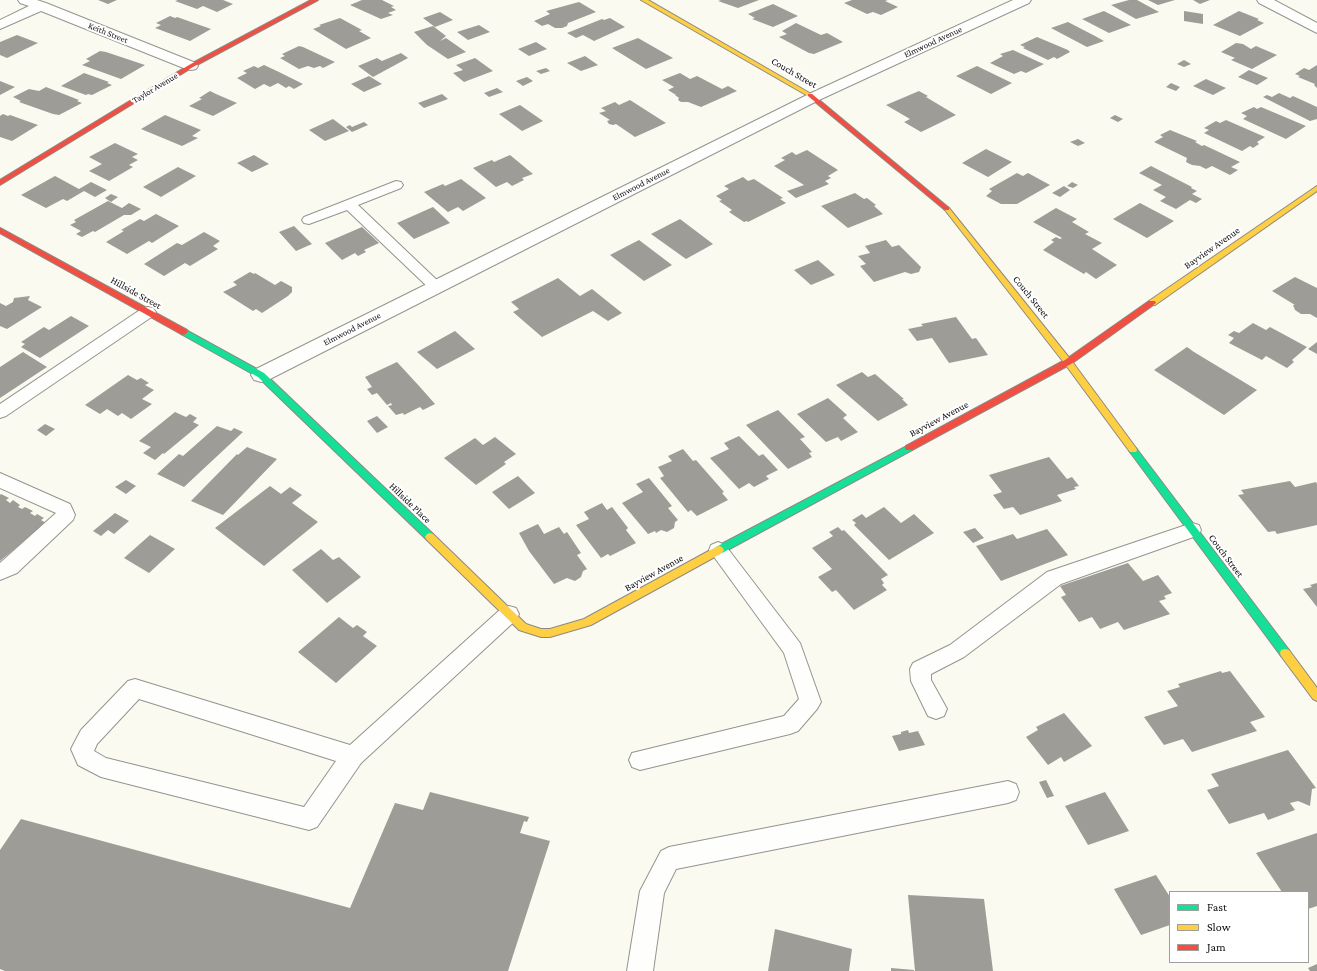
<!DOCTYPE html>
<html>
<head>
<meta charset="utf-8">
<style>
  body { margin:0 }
  #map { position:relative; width:1317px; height:971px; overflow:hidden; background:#fbfaf0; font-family:"Crimson Pro",serif }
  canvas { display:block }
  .legend { position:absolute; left:1169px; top:891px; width:140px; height:72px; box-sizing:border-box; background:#fff; border:1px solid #9e9e9e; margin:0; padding:5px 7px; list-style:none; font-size:12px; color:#0d0d0d }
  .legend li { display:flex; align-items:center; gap:8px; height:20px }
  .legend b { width:20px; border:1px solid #9e9e9e }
</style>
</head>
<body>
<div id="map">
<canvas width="1317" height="971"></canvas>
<ul class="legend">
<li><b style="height:5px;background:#16e098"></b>Fast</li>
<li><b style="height:5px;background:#ffcf43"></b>Slow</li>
<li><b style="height:5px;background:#f24e42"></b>Jam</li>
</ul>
</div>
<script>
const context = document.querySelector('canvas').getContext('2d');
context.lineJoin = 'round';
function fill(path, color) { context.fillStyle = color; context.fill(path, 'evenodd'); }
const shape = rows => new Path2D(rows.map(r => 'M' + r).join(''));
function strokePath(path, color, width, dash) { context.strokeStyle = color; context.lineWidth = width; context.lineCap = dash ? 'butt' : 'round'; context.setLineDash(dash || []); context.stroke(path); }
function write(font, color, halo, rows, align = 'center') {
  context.font = font + ' "Crimson Pro",serif'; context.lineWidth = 4; context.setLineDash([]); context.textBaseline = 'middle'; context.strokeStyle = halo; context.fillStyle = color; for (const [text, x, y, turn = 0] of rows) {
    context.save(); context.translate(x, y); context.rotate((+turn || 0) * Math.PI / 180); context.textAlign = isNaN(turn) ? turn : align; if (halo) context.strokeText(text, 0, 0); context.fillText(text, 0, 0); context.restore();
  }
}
fill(shape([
  [98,0,117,0,108,4],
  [178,0,223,0,233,4,217,12,203,6,197,9,175,1],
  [362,0,382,0,394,6,391,7,396,10,388,13,393,15,381,19,350,5],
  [721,0,759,0,738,8,718,1],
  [852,0,888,0,885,1,898,7,881,15,873,12,867,14,844,3],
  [1129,0,1137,0,1159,12,1136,19,1111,5],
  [1148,0,1175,0,1158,5],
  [1193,0,1210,0,1200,4],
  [579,2,596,12,568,23,567,26,562,28,555,28,548,24,542,26,534,21,550,14,546,11],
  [773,4,798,16,773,27,752,19,755,18,748,14],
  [1104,11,1131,25,1109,33,1082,19],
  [1184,11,1203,14,1203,24,1184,21],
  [1239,11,1259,19,1257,20,1264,23,1240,36,1213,25],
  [440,12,453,20,435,27,423,18],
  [170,16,175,18,177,17,211,29,190,41,155,28,161,25,156,23],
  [340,18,362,30,359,31,371,38,346,49,313,29,321,26,319,25],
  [610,18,625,27,594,41,583,35,576,38,567,33,602,19,604,20],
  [1068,22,1095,36,1104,41,1087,47,1051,28],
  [796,23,821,35,827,33,843,42,814,54,809,53,779,37,787,34,782,31],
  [479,25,490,32,468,40,457,32],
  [433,26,446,36,440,41,446,38,466,52,448,59,427,45,414,32],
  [17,35,38,43,7,58,0,55,0,42],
  [1037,37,1068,50,1070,52,1057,59,1054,57,1048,60,1023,48,1025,47,1020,45],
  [638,38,673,58,646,69,612,48],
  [536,42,547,49,529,56,518,49],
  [1236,43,1243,44,1251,49,1256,46,1277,55,1252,69,1231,60,1235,58,1221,52],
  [299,46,303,47,335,62,323,68,320,66,314,68,308,66,299,69,280,58,285,56,282,54],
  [1013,50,1039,62,1044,64,1026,73,1021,71,1014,74,990,63,1003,56,1000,54],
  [100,51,106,52,145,65,121,79,82,65,90,61,86,59],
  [401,53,408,58,373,77,358,66,377,58,382,61],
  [585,56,598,65,581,71,567,63],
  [475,58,493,71,464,82,453,73,463,70,456,65],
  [1184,60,1191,64,1184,67,1177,64],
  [264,65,279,72,303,84,294,89,289,86,286,88,278,83,270,87,264,84,255,89,237,78,247,73,243,71,254,66,258,68],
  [1317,65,1317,88,1314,85,1315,84,1298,77,1300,76,1295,74,1304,68,1309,70],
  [977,66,1012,83,991,94,956,76],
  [546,68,550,71,541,74,536,71],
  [1249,70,1268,78,1257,85,1238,77],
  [84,73,109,82,107,83,112,85,92,95,88,94,86,95,61,86],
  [680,73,690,79,697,76,722,89,728,86,737,91,701,107,688,102,681,102,678,100,679,98,675,95,676,95,668,90,674,87,662,80],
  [369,76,382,84,364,92,351,84],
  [527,77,533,81,523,86,516,81],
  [1206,79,1226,88,1213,95,1193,86],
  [0,81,15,87,0,95],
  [1171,83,1180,87,1176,91,1166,87],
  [46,87,79,100,77,101,82,103,59,115,53,114,19,102,21,101,13,97,29,89,39,91],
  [497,88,503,92,489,97,484,93],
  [210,91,216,94,237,103,213,116,189,106,202,99,199,98],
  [919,91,928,96,926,97,956,115,921,132,904,122,910,119,886,105],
  [1279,93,1290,98,1293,96,1317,107,1317,119,1310,121,1263,97,1267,95,1272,97],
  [442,94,448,99,424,108,418,103],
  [630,100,666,123,635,137,616,124,613,125,609,124,607,121,610,120,599,113,606,111,601,108,615,102,619,105],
  [520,105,543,121,522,131,499,114],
  [1254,107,1257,109,1261,107,1306,126,1286,139,1243,119,1247,116,1241,113],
  [3,114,8,116,10,115,38,125,12,141,0,137,0,116],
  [165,115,201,130,192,136,198,138,182,146,141,129],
  [1115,115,1123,119,1118,122,1110,118],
  [333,119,349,131,325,141,309,130],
  [1226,120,1265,137,1257,142,1259,144,1253,148,1250,146,1242,151,1204,133,1209,130,1204,128,1216,121,1220,123],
  [364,122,368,125,352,132,346,127,350,125,352,127],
  [1170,130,1197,141,1195,142,1202,146,1204,145,1240,162,1231,167,1238,170,1230,175,1212,166,1206,169,1200,166,1192,165,1186,162,1187,158,1154,142,1163,137,1160,135],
  [1078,139,1085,143,1078,146,1070,142],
  [115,143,138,154,132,157,138,160,129,165,133,167,109,181,89,171,102,164,89,157],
  [986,149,1012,162,988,177,962,163],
  [807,150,838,170,828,176,831,178,825,181,829,184,796,198,787,191,804,185,774,166,785,160,781,158,792,152,796,155],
  [254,155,269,164,252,172,237,163],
  [510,155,533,174,522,178,524,180,512,186,507,182,496,187,473,168,492,160,494,162],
  [1151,166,1192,187,1191,188,1197,191,1192,194,1202,199,1196,203,1190,200,1176,209,1160,201,1166,197,1153,190,1162,185,1139,173],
  [178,167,196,176,161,197,143,187],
  [1017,173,1023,176,1028,173,1050,185,1017,204,1001,204,986,196,992,191,989,189],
  [55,176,79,189,91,182,107,190,95,197,84,191,67,201,63,199,46,208,21,195],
  [743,177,748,181,754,179,783,198,780,199,786,203,748,222,747,221,744,222,729,212,732,210,719,201,722,200,716,196,729,189,724,186],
  [461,179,486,198,463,211,458,207,448,212,424,192,443,184,445,186],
  [1072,182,1078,185,1073,188,1067,186],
  [1064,186,1070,190,1060,197,1052,193],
  [855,193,864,199,867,198,876,205,874,206,883,214,848,228,821,206],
  [111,194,118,197,111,202,105,198],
  [108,201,122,208,129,203,141,209,131,215,124,215,95,232,93,231,82,237,76,234,81,231,70,225,76,222,74,220],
  [1140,203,1174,221,1147,238,1113,219],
  [433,207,450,223,414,239,397,223],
  [1056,208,1077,219,1072,222,1089,232,1085,234,1102,243,1092,249,1117,265,1096,279,1086,272,1084,274,1043,250,1054,242,1051,240,1056,237,1060,239,1062,238,1033,222],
  [156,214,179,226,152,243,149,241,127,254,106,242,124,231,121,230,140,219,144,221],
  [680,219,713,244,686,259,651,234],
  [294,226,312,244,296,251,279,232],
  [362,227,379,243,364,250,366,252,358,256,355,253,342,260,325,243],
  [204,232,220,241,213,246,218,249,190,266,185,263,164,276,144,264,177,243,182,245],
  [639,240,672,265,644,281,610,255],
  [886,240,892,247,899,245,921,267,919,272,911,274,905,272,874,282,860,266,866,264,858,256,870,253,865,246],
  [818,260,835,275,811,285,794,270],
  [250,272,254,274,255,273,275,285,281,281,292,287,292,292,288,296,262,313,256,309,253,311,223,292,237,285,233,282],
  [1295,277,1317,288,1317,318,1310,314,1301,314,1295,310,1293,305,1295,305,1272,291],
  [558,278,580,296,592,289,622,313,608,321,593,311,542,337,513,312,519,309,511,302],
  [30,296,28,300,42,307,7,329,0,326,0,303,6,306,13,302,14,298],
  [71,316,89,326,40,358,21,347,25,344,21,342,44,327,49,330],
  [956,317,972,339,976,338,988,355,949,363,932,338,917,341,908,329,923,326,921,324],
  [1253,323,1266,330,1270,327,1307,347,1292,360,1294,362,1287,368,1266,356,1262,360,1229,343,1234,338,1228,335,1234,331,1239,333],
  [455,331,475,349,437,369,417,352],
  [1317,342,1317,354,1308,349],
  [1187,347,1194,352,1257,390,1224,415,1154,370],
  [23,352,47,367,0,398,0,367],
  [397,362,420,387,435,404,423,410,420,407,404,415,403,413,396,415,388,406,392,405,391,403,387,405,377,393,372,395,367,389,372,387,365,377],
  [862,372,868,377,875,374,904,399,902,399,908,405,878,421,836,385],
  [128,375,137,380,141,378,149,383,145,385,154,390,142,399,152,404,131,419,122,413,118,416,107,409,100,414,85,405],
  [828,398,847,415,843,418,858,432,841,441,838,437,826,442,797,414],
  [778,410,805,437,800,439,812,452,809,453,812,457,788,469,746,425],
  [175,412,186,417,190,414,197,418,193,422,199,425,164,454,163,453,155,460,143,453,151,447,139,441],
  [377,416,388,427,377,433,367,421],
  [45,424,55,429,46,436,37,430],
  [217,426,231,431,234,428,243,432,184,487,157,474,179,454,183,456],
  [739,436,759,456,763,454,778,470,766,476,769,479,754,487,749,483,739,489,710,458,729,449,724,443],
  [495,437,516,454,504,462,506,464,476,485,444,458,475,438,483,445],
  [247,447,277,459,223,515,191,501,237,454,238,455],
  [683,449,693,461,696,460,724,492,722,493,728,500,697,516,691,510,688,512,660,478,664,476,658,467,672,461,668,456],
  [1049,457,1067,479,1072,477,1079,486,1074,487,1076,489,1057,495,1062,501,1020,515,1013,507,1004,509,993,495,1002,492,989,475],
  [518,476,535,493,509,509,492,492],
  [649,478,672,506,668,508,678,520,675,522,674,528,667,532,661,530,656,533,655,531,648,534,622,503,643,492,636,484],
  [126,480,136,486,126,494,115,487],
  [1290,481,1295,487,1316,482,1317,484,1317,525,1277,534,1275,531,1268,532,1238,495,1244,494,1241,490],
  [270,486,281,494,290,487,302,495,292,503,318,522,264,566,215,528],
  [1,494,9,498,6,500,10,503,13,500,20,505,18,507,22,509,25,507,33,511,30,513,35,516,37,514,44,518,41,520,46,523,0,561,0,495],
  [602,503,607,510,612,507,628,528,626,530,636,543,610,556,608,554,601,558,576,525,589,519,584,512],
  [884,507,901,523,914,514,934,533,889,560,854,525,856,523,852,520,862,514,866,518],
  [115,513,129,521,114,534,108,530,101,536,93,531],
  [538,524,544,534,559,527,564,534,567,532,581,553,577,555,587,569,583,571,581,577,575,581,567,578,554,584,529,551,519,533],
  [838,527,842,531,844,530,847,533,888,575,881,579,884,583,882,585,887,590,854,610,836,590,832,592,818,577,832,569,812,548,833,536,829,532],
  [975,528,984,538,973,543,963,532],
  [1047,529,1068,555,1001,581,976,546,1013,534,1017,539],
  [150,535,175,549,149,573,124,558],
  [321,549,333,560,339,557,361,577,327,603,292,570],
  [1128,563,1143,581,1158,575,1172,593,1164,596,1166,599,1159,601,1170,614,1124,630,1118,622,1100,629,1092,617,1079,622,1061,597,1066,595,1060,586],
  [1317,583,1317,607,1303,589,1312,587,1310,585],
  [339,617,353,628,357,625,367,632,363,636,377,646,336,683,298,652],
  [1221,671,1222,673,1230,671,1265,717,1250,722,1257,731,1192,752,1183,739,1164,745,1144,717,1178,706,1167,691,1180,687,1178,684],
  [1064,713,1092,746,1064,762,1061,757,1048,765,1026,737,1038,730,1036,727],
  [908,730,909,733,918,731,925,745,899,751,892,736,901,734,901,732],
  [1288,750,1316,788,1312,789,1310,806,1298,801,1290,803,1295,810,1268,820,1264,813,1229,824,1207,790,1219,786,1211,774],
  [1046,780,1054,796,1047,798,1039,782],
  [430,792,529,817,527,822,524,821,520,833,550,841,508,971,5,971,0,969,0,850,21,819,350,908,395,803,423,810],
  [1105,792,1129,831,1088,845,1065,806],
  [1317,833,1317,906,1308,909,1308,892,1282,892,1256,853],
  [1156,875,1170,897,1170,925,1141,935,1114,889],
  [908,895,984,899,993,971,915,971],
  [775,929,852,949,849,971,768,971],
  [1317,964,1317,971,1310,971,1308,968],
  [891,968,914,970,914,971,891,971]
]), '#9e9c96');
const lane = shape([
  [396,181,401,182,403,185,401,188,358,205,441,284,444,287,441,290,436,292,431,290,347,210,309,224,304,223,302,220,304,217,396,181],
  [148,307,153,308,156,312,153,316,6,416,0,418,0,404,143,308,148,307],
  [0,473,70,504,75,515,73,520,17,573,0,580,0,563,56,513,0,488,0,473],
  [1192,523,1199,525,1201,530,1199,535,1061,584,964,657,931,674,931,680,947,709,944,716,936,719,928,716,911,681,910,669,913,663,950,645,1047,572,1192,523],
  [718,542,725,545,800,643,821,702,817,709,798,731,790,734,640,770,632,767,629,760,632,753,784,716,799,699,784,653,709,550,711,545,718,542],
  [509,606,516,608,519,614,516,620,361,763,317,827,309,830,101,777,78,765,71,749,81,730,128,681,135,679,350,745,502,608,509,606],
  [139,699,336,761,304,807,106,758,94,751,97,744,139,699],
  [1008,781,1016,784,1019,792,1016,800,1008,803,676,869,664,893,653,971,627,971,640,891,661,851,669,847,1008,781]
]);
const street = shape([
  [18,0,37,0,46,3,196,63,198,66,196,69,191,70,186,69,41,11,0,29,0,20,29,6,20,3,18,0],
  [1013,0,1031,0,1029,3,819,100,268,380,261,382,254,380,251,375,254,370,809,94,1013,0],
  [1257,0,1274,0,1317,23,1317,33,1259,3,1257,0]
]);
const fast = shape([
  [184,329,264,373,433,534,435,537,433,540,427,540,258,377,181,334,180,332,184,329],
  [909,445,913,448,912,450,722,553,716,553,714,550,716,547,909,445],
  [1133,447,1136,448,1289,650,1290,653,1289,656,1285,657,1281,656,1130,452,1129,450,1133,447]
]);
const slow = shape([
  [641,0,648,0,813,95,808,96,641,0],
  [1317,186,1317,191,1155,305,1149,305,1149,301,1317,186],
  [947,207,949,208,1071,360,1136,448,1137,450,1136,452,1130,452,1065,364,945,210,944,209,947,207],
  [430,533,433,534,526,624,541,629,550,629,584,619,716,547,719,546,722,547,724,550,722,553,591,625,550,637,541,637,519,630,427,540,425,537,427,534,430,533],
  [1285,649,1289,650,1317,688,1317,701,1313,699,1281,656,1280,653,1281,650,1285,649]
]);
const jam = shape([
  [311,0,318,0,193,67,0,185,0,180,189,65,311,0],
  [808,94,812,94,949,208,949,210,945,210,808,96,808,94],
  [0,228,187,330,188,332,184,335,181,334,0,233,0,228],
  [1149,301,1155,301,1156,303,1071,364,912,450,906,450,905,448,906,446,1065,360,1149,301]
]);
strokePath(lane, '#94948f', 2);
strokePath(street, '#94948f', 2);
strokePath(fast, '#8b8a86', 2);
strokePath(slow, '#8b8a86', 2);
strokePath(jam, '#8b8a86', 2);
fill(lane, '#fefefd');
fill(street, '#fefefd');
fill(fast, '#16e098');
fill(slow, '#ffcf43');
fill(jam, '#f24e42');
write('9px', '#0d0d0d', '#fff', [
  ["Keith Street",108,33,22],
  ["Elmwood Avenue",933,42,-25],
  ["Taylor Avenue",155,88,-31],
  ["Elmwood Avenue",641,184,-27],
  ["Elmwood Avenue",352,329,-27]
]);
write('10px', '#0d0d0d', '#fff', [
  ["Couch Street",794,73,30],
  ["Bayview Avenue",1212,248,-35],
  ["Hillside Street",136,293,29],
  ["Couch Street",1031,297,51],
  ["Bayview Avenue",939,419,-28],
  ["Hillside Place",410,503,44],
  ["Couch Street",1226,556,53],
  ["Bayview Avenue",654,573,-29]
]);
</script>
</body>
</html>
